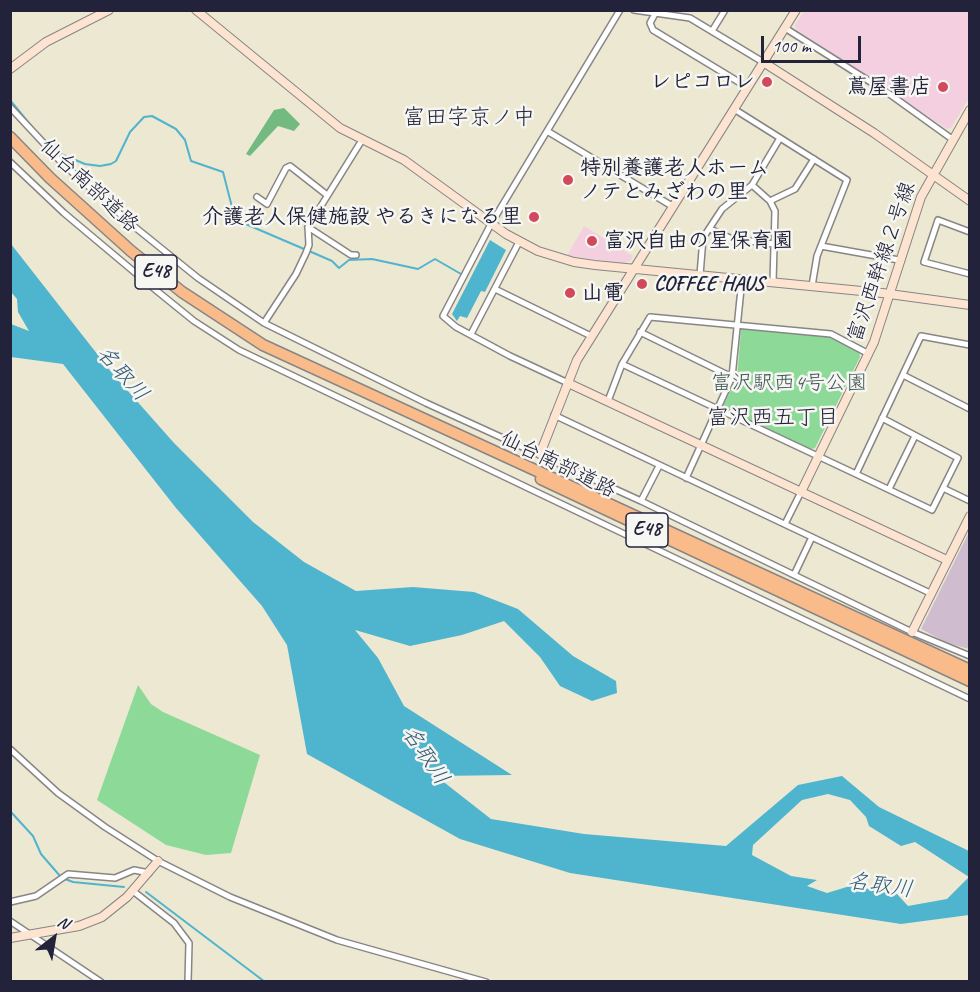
<!DOCTYPE html>
<html>
<head>
<meta charset="utf-8">
<style>
  body { margin:0 }
  #map { position:relative; width:980px; height:992px; overflow:hidden; background:#ede8d1; font-family:Caveat,sans-serif }
  canvas { display:block }
  .frame { position:absolute; inset:0; border:12px solid #22223b; pointer-events:none }
  .north { position:absolute; left:24px; top:908px; width:60px; height:60px; -webkit-text-stroke:4px #f6f6f2; paint-order:stroke; rotate:31deg; font-size:16px; font-weight:700; line-height:24px; text-align:center; color:#22223b }
  .north::after { content:''; display:block; margin:auto; width:21px; height:27px; background:#22223b; clip-path:polygon(50% 0,100% 100%,50% 72%,0 100%) }
  .scale { position:absolute; left:761px; top:36px; width:100px; height:27px; box-sizing:border-box; border:3px solid #22223b; border-top:0; padding-left:8px; font-size:18px; line-height:21px; white-space:nowrap; color:#22223b; -webkit-text-stroke:4px #f6f6f2; paint-order:stroke }
</style>
</head>
<body>
<div id="map">
<canvas width="980" height="992"></canvas>
<div class="frame"></div>
<div class="north">N</div>
<div class="scale">100 m</div>
</div>
<script>
const context = document.querySelector('canvas').getContext('2d');
context.lineJoin = 'round';
function fill(path, color) { context.fillStyle = color; context.fill(path, 'evenodd'); }
const shape = rows => new Path2D(rows.map(r => 'M' + r).join(''));
function strokePath(path, color, width, dash) { context.strokeStyle = color; context.lineWidth = width; context.lineCap = dash ? 'butt' : 'round'; context.setLineDash(dash || []); context.stroke(path); }
function write(font, color, halo, rows, align = 'center') {
  context.font = font + ' Caveat,"Klee One",sans-serif'; context.lineWidth = 5; context.setLineDash([]); context.textBaseline = 'middle'; context.strokeStyle = halo; context.fillStyle = color; for (const [text, x, y, turn = 0] of rows) {
    context.save(); context.translate(x, y); context.rotate((+turn || 0) * Math.PI / 180); context.textAlign = isNaN(turn) ? turn : align; if (halo) context.strokeText(text, 0, 0); context.fillText(text, 0, 0); context.restore();
  }
}
fill(shape([
  [805,10,969,11,969,98,951,128,947,129,797,30,795,25],
  [584,226,633,256,630,261,624,263,567,256]
]), '#f3cfe0');
fill(shape([
  [969,532,970,649,969,649,947,643,921,629]
]), '#cfbdcf');
fill(shape([
  [745,327,830,337,859,351,860,357,815,448,811,449,726,409,724,404,737,377,741,330],
  [138,685,151,704,163,712,260,755,231,853,206,855,166,845,97,800]
]), '#8dda98');
fill(shape([
  [284,108,300,124,294,131,278,126,250,156,246,154,274,110]
]), '#72ba80');
fill(shape([
  [490,240,506,250,485,292,481,291,467,318,460,316,457,321,452,314],
  [11,244,112,373,174,443,253,522,304,562,356,591,413,587,474,592,518,609,573,656,616,681,617,693,592,701,560,686,540,657,504,621,462,635,410,646,355,630,378,658,404,706,512,775,436,776,491,819,584,834,726,846,798,785,842,776,879,807,969,851,969,915,901,924,570,873,460,839,307,754,287,645,262,606,176,508,63,364,11,357,11,324,29,331,18,312,17,299,11,292],
  [828,794,850,800,866,817,869,826,901,846,915,842,969,877,947,899,908,906,896,893,850,886,827,893,807,886,817,880,791,876,752,855,753,845,802,800]
]), '#4fb4ce');
strokePath(shape([
  [10,100,37,133],
  [56,152,85,164,100,166,111,164,116,161,130,132,144,117,152,116,176,129,185,140,191,161,223,172,232,207,241,222,304,249],
  [309,251,332,261,339,268,349,260,372,259,418,269,435,259,461,274],
  [10,811,33,836,41,854,60,876],
  [65,879,73,882,124,887],
  [146,892,265,982]
]), '#4fb4ce', 2);
const street = shape([
  [634,10,690,18,763,62],
  [656,12,650,23,653,30,747,87],
  [785,28,888,93,952,139],
  [712,31,725,10],
  [10,107,63,164,136,228,198,278,264,323,426,403,641,501,912,632,970,656],
  [734,109,847,180,817,256,812,286],
  [547,131,672,206],
  [780,138,752,185,770,201,795,189,814,159],
  [10,162,64,213,157,291,194,321,239,350,970,699],
  [257,197,267,204,286,168,290,166,327,195],
  [770,201,775,211,773,282],
  [308,227,351,255,356,255],
  [710,229,732,239,774,244],
  [970,232,938,220,924,262,970,274],
  [821,246,899,260],
  [700,275,703,238,722,209,752,185],
  [495,289,591,336],
  [264,323,296,274,306,253,309,245,308,227,362,140],
  [640,332,732,377],
  [471,334,519,242],
  [622,364,856,474,921,336,970,345],
  [903,375,970,409],
  [568,383,510,356,456,327,443,316,491,224,620,10],
  [608,401,622,364,650,317,831,334,869,354],
  [554,415,930,593],
  [856,474,932,510,958,458,882,418],
  [686,478,732,377,742,279],
  [943,488,970,501],
  [889,489,915,436],
  [641,501,659,466],
  [785,524,801,492],
  [794,575,812,537],
  [10,749,58,793,105,827,158,861,230,897,337,940,486,982],
  [133,891,174,923,189,943,188,982],
  [10,902,36,896,68,874,115,878,134,870,149,873],
  [10,921,101,982]
]);
const secondary = shape([
  [196,10,340,128,404,160,506,234,538,251,574,262,595,265,882,293,970,305],
  [763,62,874,133,970,201],
  [10,69,46,42,109,10],
  [568,383,947,560],
  [540,454,577,360,796,10],
  [801,492,874,342,921,197,970,110],
  [912,632,970,516],
  [10,938,79,926,102,917,127,897,158,861]
]);
const highway = shape([
  [10,137,50,178,131,251,182,292,263,345,970,670],
  [541,479,970,681]
]);
strokePath(street, '#888586', 8);
strokePath(secondary, '#888586', 10);
strokePath(highway, '#888586', 13);
strokePath(street, '#fff', 5);
strokePath(secondary, '#fde4d1', 8);
strokePath(highway, '#fabb8b', 10);
for (const [x, y, r, color] of [
  [767,82,6,"#d1495b"],
  [943,87,6,"#d1495b"],
  [568,180,6,"#d1495b"],
  [534,217,6,"#d1495b"],
  [592,241,6,"#d1495b"],
  [642,284,6,"#d1495b"],
  [570,293,6,"#d1495b"]
]) { const dot = new Path2D(); dot.arc(x, y, r, 0, 2 * Math.PI); context.fillStyle = color; context.fill(dot); strokePath(dot, '#f6f6f2', 2); }
for (const [x, y, w] of [
  [156,272,42],
  [647,530,42]
]) { const box = new Path2D(); box.roundRect(x - w / 2, y - 17, w, 34, 4.5); context.fillStyle = '#f6f6f2'; context.fill(box); strokePath(box, '#22223b', 1.5); }
write('bold 20px', '#22223b', null, [
  ["E48",156,272],
  ["E48",647,530]
]);
write('bold 21px', '#22223b', '#f6f6f2', [
  ["レピコロレ",755,82,"right"],
  ["蔦屋書店",931,87,"right"],
  ["特別養護老人ホーム",580,168],
  ["ノテとみざわの里",580,192],
  ["介護老人保健施設 やるきになる里",522,217,"right"],
  ["富沢自由の星保育園",604,241],
  ["COFFEE HAUS",654,284],
  ["山電",582,293]
], 'left');
write('21px', '#22223b', '#f6f6f2', [
  ["仙台南部道路",89,186,43],
  ["富沢西幹線２号線",882,262,-71],
  ["仙台南部道路",558,465,26]
]);
write('21px', '#425957', '#f6f6f2', [
  ["富沢駅西4号公園",789,383]
]);
write('22px', '#22223b', '#f6f6f2', [
  ["富田字京ノ中",469,118],
  ["富沢西五丁目",773,418]
]);
write('italic 22px', '#345c76', '#f6f6f2', [
  ["名取川",122,374,48],
  ["名取川",425,756,56],
  ["名取川",880,886,8]
]);
</script>
</body>
</html>
